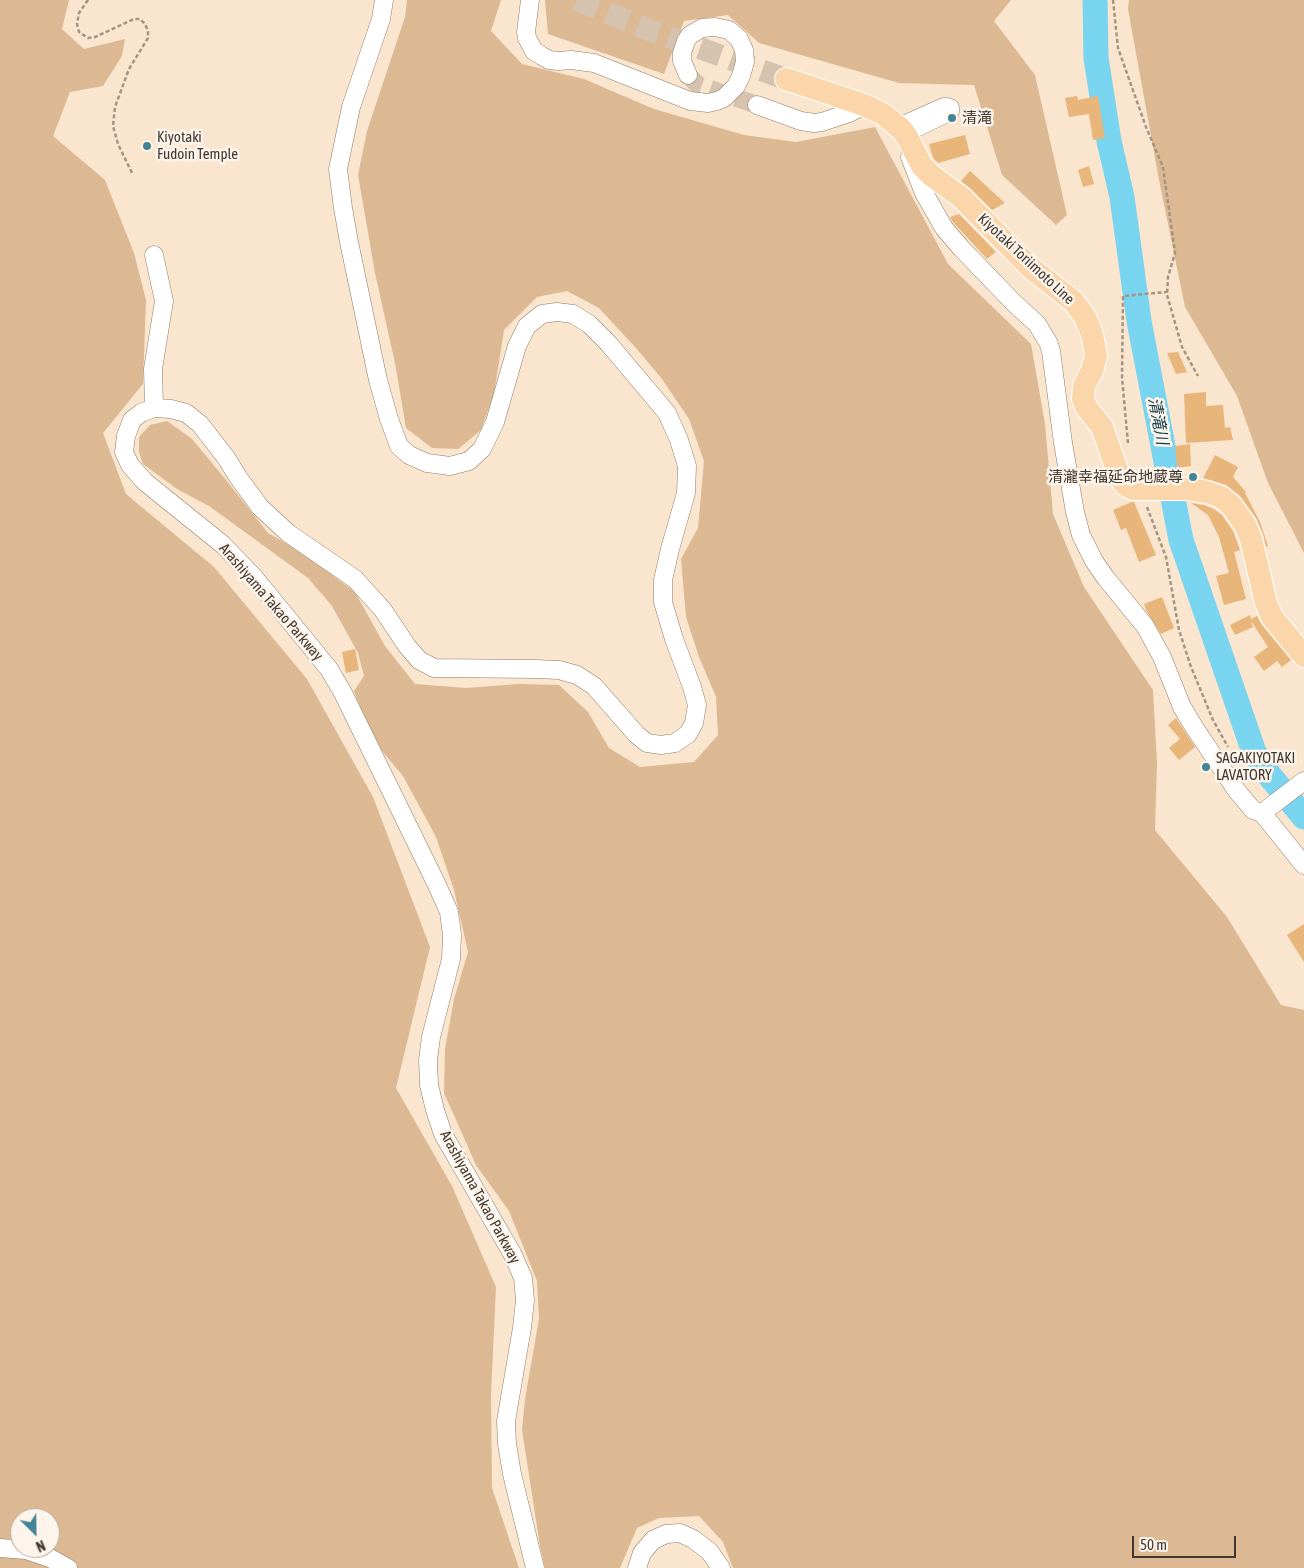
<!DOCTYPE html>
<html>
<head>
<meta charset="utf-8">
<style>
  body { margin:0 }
  #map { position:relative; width:1304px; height:1568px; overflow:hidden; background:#fae5cf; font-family:"Asap Condensed",sans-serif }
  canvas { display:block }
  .north { position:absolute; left:10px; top:1508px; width:50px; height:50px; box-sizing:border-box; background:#fdf5ec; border:1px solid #b2aaa1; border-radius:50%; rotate:157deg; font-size:14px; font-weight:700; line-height:20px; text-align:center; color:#413931 }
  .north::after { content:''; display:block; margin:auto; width:18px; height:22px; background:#438496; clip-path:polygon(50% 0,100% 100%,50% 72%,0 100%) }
  .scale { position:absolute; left:1132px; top:1536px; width:104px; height:22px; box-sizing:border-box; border:2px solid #413931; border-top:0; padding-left:6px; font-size:15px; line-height:18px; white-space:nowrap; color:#413931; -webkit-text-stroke:4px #fdf5ec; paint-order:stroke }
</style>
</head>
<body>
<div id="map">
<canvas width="1304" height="1568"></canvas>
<div class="north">N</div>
<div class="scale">50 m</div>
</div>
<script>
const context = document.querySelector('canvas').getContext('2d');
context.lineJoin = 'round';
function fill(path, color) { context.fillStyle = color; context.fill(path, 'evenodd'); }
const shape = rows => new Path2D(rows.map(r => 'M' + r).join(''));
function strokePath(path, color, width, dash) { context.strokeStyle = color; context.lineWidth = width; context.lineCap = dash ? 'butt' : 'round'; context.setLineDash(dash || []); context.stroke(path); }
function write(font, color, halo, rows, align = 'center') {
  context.font = font + ' "Asap Condensed","Noto Sans JP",sans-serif'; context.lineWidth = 5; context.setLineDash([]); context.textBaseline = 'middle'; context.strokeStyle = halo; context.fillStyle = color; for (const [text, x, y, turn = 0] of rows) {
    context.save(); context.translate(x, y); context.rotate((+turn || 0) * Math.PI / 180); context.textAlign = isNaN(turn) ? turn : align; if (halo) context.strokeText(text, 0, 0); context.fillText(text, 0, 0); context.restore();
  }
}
fill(shape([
  [0,0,69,0,62,29,84,49,125,39,122,56,103,86,70,92,53,136,105,180,134,253,146,300,143,384,103,433,126,494,214,567,307,679,373,797,430,947,396,1088,452,1186,496,1287,491,1395,492,1488,519,1568,0,1568],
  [20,1518,50,1518,50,1548,20,1548],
  [407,0,501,0,491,31,522,64,584,79,654,109,744,135,796,142,875,127,948,264,1031,344,1045,424,1053,514,1084,587,1153,690,1157,763,1155,830,1227,917,1281,1005,1304,1010,1304,1568,733,1568,723,1542,699,1516,659,1518,637,1528,620,1568,545,1568,540,1546,522,1430,525,1399,539,1319,537,1281,509,1211,476,1165,444,1093,445,1049,454,999,468,952,454,890,436,837,403,776,372,739,354,691,364,676,358,653,332,606,308,578,209,506,177,489,143,464,139,452,139,437,150,425,167,421,192,439,226,480,268,533,303,553,355,592,385,646,415,684,466,688,519,684,559,685,588,712,609,748,640,767,694,762,718,735,716,697,699,657,686,617,681,559,698,528,704,461,689,419,662,379,636,348,599,308,567,291,537,297,504,330,494,394,481,430,458,449,432,448,406,428,395,363,375,273,358,175,367,131,405,17],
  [545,0,1011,0,994,21,1035,75,1067,215,1056,225,1002,175,974,85,899,83,759,43,728,15,684,21,664,74,548,34],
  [1129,0,1304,0,1304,553,1268,483,1237,396,1185,307,1159,180,1128,9]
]), '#dcb992');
strokePath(shape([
  [1095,0,1096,58,1109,141,1122,197,1139,321,1181,540,1254,752,1269,775,1304,817]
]), '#78d4ef', 25);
fill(shape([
  [1077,96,1078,100,1098,96,1105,138,1093,140,1089,114,1069,117,1065,98],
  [965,135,970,154,938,163,933,158,929,144],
  [1089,166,1094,184,1083,187,1078,170],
  [970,171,1005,203,992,210,971,189,961,181],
  [959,214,996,252,987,259,953,222,950,217],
  [1178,352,1187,372,1176,374,1167,353],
  [1206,392,1206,406,1223,405,1225,428,1230,427,1233,440,1186,443,1184,394],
  [1190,444,1191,466,1177,468,1175,446],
  [1215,455,1238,467,1233,477,1246,492,1245,493,1260,522,1268,546,1266,547,1263,534,1256,518,1240,496,1226,485,1203,478],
  [1132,502,1134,502,1156,555,1139,562,1126,528,1121,530,1113,510],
  [1191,503,1204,505,1214,509,1222,515,1233,531,1240,550,1234,552,1246,599,1224,605,1216,576,1229,573,1219,537,1208,515],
  [1162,597,1174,628,1161,634,1147,612,1144,604],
  [1250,615,1251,619,1257,616,1262,625,1291,660,1282,667,1277,661,1264,671,1254,657,1268,647,1251,621,1253,627,1235,635,1230,625],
  [355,649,359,670,346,673,342,652],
  [1176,718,1195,747,1179,760,1169,748,1180,739,1168,725],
  [1304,924,1304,962,1287,935]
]), '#e8b57b');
strokePath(shape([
  [688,75,698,85,757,105]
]), '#d5c3af', 18, [18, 9]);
strokePath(shape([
  [577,0,649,30,786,79]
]), '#d5c3af', 22, [22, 11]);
const minor = shape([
  [384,0,381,19,351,107,338,169,343,208,349,242,378,380,389,419,399,446,409,455,427,463,450,466,469,461,482,449,495,422,517,346,527,326,542,314,557,312,573,314,589,324,608,343,667,413,679,440,687,466,686,493,670,549,663,580,663,602,674,639,692,687,697,705,694,723,688,734,675,743,661,745,647,743,637,735,594,686,577,675,559,670,535,669,434,668,419,660,407,646,383,610,355,579,288,533,260,507,238,477,227,459,200,424,186,413,171,409,154,408,141,413,132,420,126,436,124,452,130,465,145,482,222,544,253,576,329,669,343,693,436,883,449,912,452,935,451,959,431,1037,428,1060,429,1085,435,1110,443,1134,513,1255,523,1278,525,1300,522,1328,506,1421,507,1444,512,1474,535,1568],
  [530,0,526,32,527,38,534,51,542,56,549,60,559,61,571,60,594,63,690,101,708,103,717,101,724,98,736,86,741,76,745,62,744,50,739,39,729,30,715,27,702,28,690,35,686,41,682,53,682,61,688,75],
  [757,105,801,121,814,123,822,122,849,113,864,105],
  [899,127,944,107,947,107,950,108,950,111,947,113,905,133],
  [910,157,924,193,944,228,961,248,1014,303,1037,324,1049,344,1051,351,1063,443,1075,512,1081,535,1094,561,1105,577,1145,626,1162,657,1182,707,1194,727,1237,791,1253,810,1262,813,1304,865],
  [154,255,164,301,153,369,154,408],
  [1262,813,1304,781],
  [0,1548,26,1550,50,1558,68,1568],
  [637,1568,642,1553,653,1540,666,1534,680,1533,693,1539,709,1551,721,1568]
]);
const major = shape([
  [786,79,864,105,881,113,889,119,902,130,907,137,922,166,931,175,962,198,1032,269,1073,301,1085,317,1092,334,1096,355,1092,371,1084,386,1083,399,1086,407,1102,427,1117,470,1123,482,1127,486,1133,489,1137,489],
  [1187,489,1207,492,1221,497,1232,506,1245,525,1251,539,1266,603,1272,617,1304,656]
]);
strokePath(minor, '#8e7c68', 19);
strokePath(major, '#fff', 24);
strokePath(shape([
  [88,0,79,13,77,24,79,32,88,38,95,37,134,19,140,19,145,24,148,31,148,38,129,69,115,107,113,126,118,144,133,175],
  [1113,0,1118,48,1146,127,1163,167,1175,253,1168,277,1167,295,1182,347,1198,376],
  [1128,443,1122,378,1123,296,1166,292],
  [1147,507,1166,557,1179,630,1191,667,1213,720,1228,747]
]), '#a39484', 2.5, [4, 2.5]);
strokePath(minor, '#fff', 18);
strokePath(major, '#fbd6aa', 22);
const majorBridge = shape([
  [1137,489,1187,489]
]);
strokePath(majorBridge, '#fff', 24, []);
strokePath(majorBridge, '#fbd6aa', 22);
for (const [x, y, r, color] of [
  [952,118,5,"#438496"],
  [147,146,5,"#438496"],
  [1193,477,5,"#438496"],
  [1206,767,5,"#438496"]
]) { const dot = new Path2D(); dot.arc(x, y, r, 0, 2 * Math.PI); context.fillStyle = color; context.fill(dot); strokePath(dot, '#fdf5ec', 2); }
write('15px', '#413931', '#fdf5ec', [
  ["清滝",962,118],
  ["Kiyotaki",157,137],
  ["Fudoin Temple",157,154],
  ["清瀧幸福延命地蔵尊",1183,477,"right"],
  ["SAGAKIYOTAKI",1216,758],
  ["LAVATORY",1216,775]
], 'left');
write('15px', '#413931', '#fdf5ec', [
  ["Kiyotaki Toriimoto Line",1026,259,43],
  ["Arashiyama Takao Parkway",271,602,49],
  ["Arashiyama Takao Parkway",480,1197,61]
]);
write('italic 16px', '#0a3742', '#fdf5ec', [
  ["清滝川",1158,421,79]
]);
</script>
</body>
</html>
